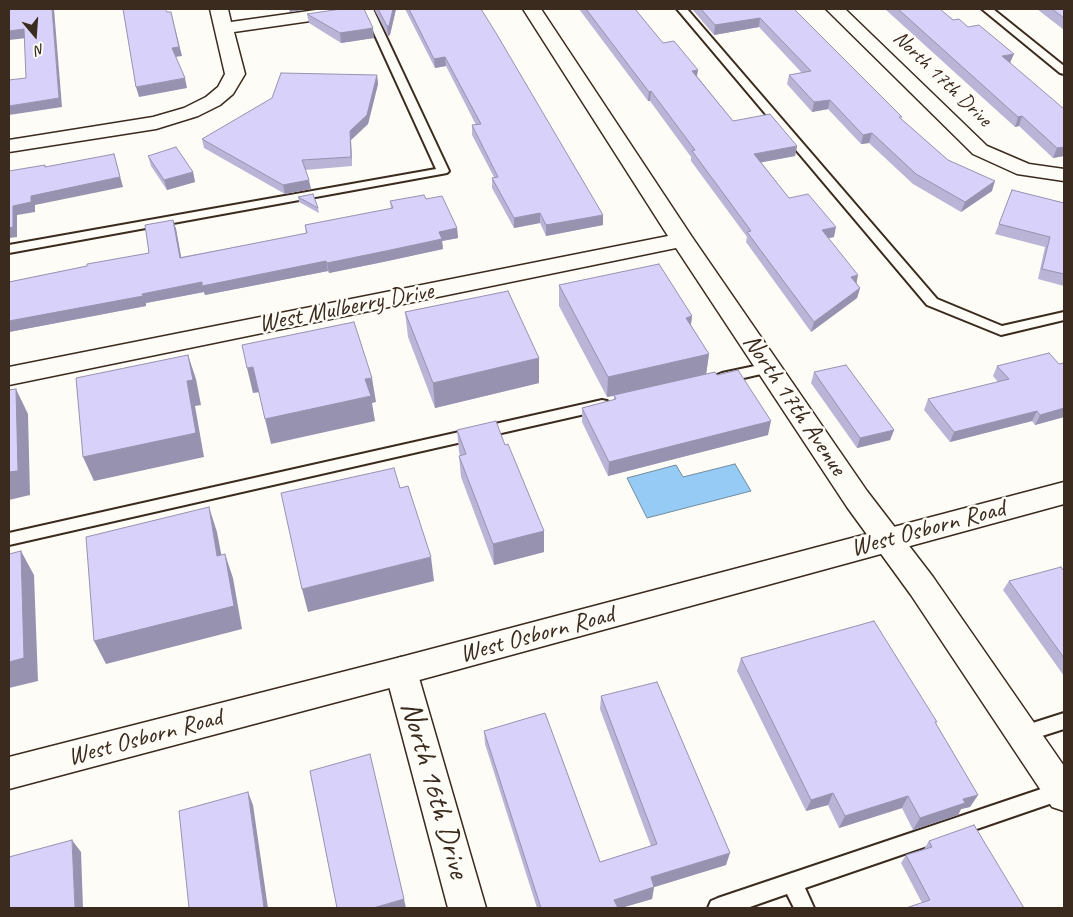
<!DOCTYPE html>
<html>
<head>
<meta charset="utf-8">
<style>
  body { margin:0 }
  #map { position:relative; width:1073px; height:917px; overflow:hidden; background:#fdfcf7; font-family:Caveat,sans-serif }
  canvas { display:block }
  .frame { position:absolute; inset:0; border:10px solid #3b2a1e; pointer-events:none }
  .north { position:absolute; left:10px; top:10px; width:50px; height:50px; -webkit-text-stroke:4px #fdfcf7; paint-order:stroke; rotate:162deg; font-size:14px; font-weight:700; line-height:20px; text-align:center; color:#3b2a1e }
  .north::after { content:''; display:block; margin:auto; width:18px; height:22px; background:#3b2a1e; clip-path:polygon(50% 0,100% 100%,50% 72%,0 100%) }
</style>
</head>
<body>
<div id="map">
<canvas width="1073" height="917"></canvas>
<div class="frame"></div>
<div class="north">N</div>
</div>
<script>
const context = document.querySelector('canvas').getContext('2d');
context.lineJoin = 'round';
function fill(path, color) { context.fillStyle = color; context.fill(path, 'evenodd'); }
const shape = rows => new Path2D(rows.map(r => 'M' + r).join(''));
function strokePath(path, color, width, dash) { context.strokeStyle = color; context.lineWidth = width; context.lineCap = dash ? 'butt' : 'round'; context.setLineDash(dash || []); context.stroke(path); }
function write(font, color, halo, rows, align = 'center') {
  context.font = font + ' Caveat,sans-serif'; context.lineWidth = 5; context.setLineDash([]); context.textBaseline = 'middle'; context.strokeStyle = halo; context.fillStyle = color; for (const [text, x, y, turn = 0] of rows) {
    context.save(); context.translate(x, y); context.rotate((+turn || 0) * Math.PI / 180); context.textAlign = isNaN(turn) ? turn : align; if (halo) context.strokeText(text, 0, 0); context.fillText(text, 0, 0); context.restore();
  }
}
const water = shape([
  [735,464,751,491,647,518,627,478,676,465,683,477,735,464]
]);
fill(water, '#95cbf4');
strokePath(water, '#718b9e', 1);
const lane = shape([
  [363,9,373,9,449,171,447,173,9,253,9,245,436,169,363,9],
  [677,9,687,9,937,299,1002,326,1064,312,1064,320,1001,335,927,305,677,9],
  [982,9,993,9,1064,66,1064,74,1060,73,982,9],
  [769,363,774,365,776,368,774,371,722,383,717,381,715,378,717,375,722,373,769,363],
  [602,400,607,401,609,405,607,409,9,545,9,533,602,400],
  [1064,713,1064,729,1023,742,1017,740,1014,734,1017,728,1064,713],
  [1062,782,1064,783,1064,799,805,888,814,908,794,908,787,894,747,908,708,908,711,901,718,898,1062,782]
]);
const street = shape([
  [210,9,228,9,231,22,323,9,368,9,365,13,359,14,234,32,245,74,233,94,220,105,198,116,156,129,9,152,9,140,153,117,184,108,206,97,218,87,225,74,210,9],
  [523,9,541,9,692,237,867,491,933,577,1064,766,1064,811,1052,807,911,595,847,507,676,248,9,385,9,367,668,236,523,9],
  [826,9,845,9,987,146,1029,164,1064,169,1064,181,1017,174,973,154,826,9],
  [401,657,412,661,417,671,486,908,448,908,385,671,390,661,401,657]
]);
const secondary = shape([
  [1064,482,1064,504,401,685,9,789,9,757,401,657,1064,482]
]);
strokePath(lane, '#3b2a1e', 4);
strokePath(street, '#3b2a1e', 3);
strokePath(secondary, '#3b2a1e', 3);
fill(lane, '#fdfcf7');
fill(street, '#fdfcf7');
fill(secondary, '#fdfcf7');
fill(shape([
  [374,9,396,9,390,35,388,36],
  [405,9,481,9,603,225,546,236,540,223,514,228,492,188,492,178,494,177,472,135,472,125,476,125,446,66,435,68],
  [579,9,635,9,663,43,698,70,697,76,733,121,797,146,795,156,761,162,789,198,834,237,828,238,860,288,857,298,811,332,746,242,747,237,691,161,691,157,650,101,648,101],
  [692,9,794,9,901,119,948,160,992,191,961,212,913,184,869,143,861,144,828,109,812,112,787,84,789,75,802,73,759,27,714,35],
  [885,9,940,9,953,20,968,27,1011,63,1064,156,1053,158,1019,126,1015,127],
  [1037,9,1064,9,1064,30],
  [307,14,374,38,341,43,309,23],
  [377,75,378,84,368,124,351,140,352,166,305,170,311,189,285,194,204,148,202,139],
  [148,156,193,172,195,182,167,190,151,166],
  [1012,190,1064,203,1064,286,1038,279,1045,247,995,234],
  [298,197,318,208,319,213,299,202],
  [426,199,457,228,458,238,442,241,443,249,383,262,329,273,328,271,205,295,204,292,146,303,146,306,9,332,9,282,149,253,173,220,176,229,181,257,306,234,305,225,391,209,390,201],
  [559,285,692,316,691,325,709,354,706,374,717,375,768,435,608,476,582,422,582,408,614,400,614,396,607,397,559,306],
  [405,312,539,358,539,383,435,408,408,337],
  [1064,363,1064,417,1035,425,1032,421,950,442,924,410,928,399,998,382,993,376,997,366,1059,364],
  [814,372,894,430,890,440,857,448,811,383],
  [457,430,505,445,544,552,494,565,461,477,459,456,460,455,459,452],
  [1064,569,1064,676,1003,590,1009,581],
  [741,658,936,724,978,795,970,807,961,809,958,815,913,830,902,808,839,828,828,805,806,811,737,671],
  [601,696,726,865,654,887,652,899,621,908,537,908,485,744,484,731,600,862,651,846,600,709],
  [929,841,1024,908,922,903,901,863,906,855,924,849]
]), '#bab4d7');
fill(shape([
  [52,9,54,9,62,107,9,115,9,106,59,98],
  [289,9,311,9,290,12],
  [393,9,396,9,390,35,388,36,387,26],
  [171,12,182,56,175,57,172,48],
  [760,18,759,27,714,35,715,25],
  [373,28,374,38,341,43,340,33],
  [24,29,27,38,9,40,9,31],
  [1014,54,1010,63,1002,56],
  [445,57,446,66,435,68,434,59],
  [698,70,696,79,692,71],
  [377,75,378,84,368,124,351,140,352,166,351,157,350,131],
  [185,78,187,88,139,97,136,87],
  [651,91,650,101,648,101,649,92],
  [830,100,828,109,812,112,814,102],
  [1022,116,1019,126,1015,127,1018,117],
  [872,133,869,143,861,144,863,135],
  [797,146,795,156,753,164,754,154],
  [1064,147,1064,156,1053,158,1057,148],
  [114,154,123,187,35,205,35,212,17,215,17,237,9,238,9,228,13,206,31,196],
  [193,172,195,182,167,190,164,180],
  [309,180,311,189,285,194,283,185],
  [995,181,992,191,961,212,965,202],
  [540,213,540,223,514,228,514,218],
  [603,215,603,225,546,236,546,225],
  [173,220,176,229,183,267,180,258],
  [836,227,834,237,819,240,822,230],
  [457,228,458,238,442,241,443,249,383,262,329,273,327,263,439,232],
  [326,261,328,271,205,295,204,292,146,303,146,306,9,332,9,321,202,282],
  [858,275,856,286,851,277],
  [860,288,857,298,811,332,814,322],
  [692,316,689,337,686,318],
  [709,354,706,375,607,397,608,377],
  [188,355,196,379,201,405,195,406,204,457,94,481,83,457,187,381],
  [539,358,539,383,435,408,433,383],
  [253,367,260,392,253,393,247,368],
  [372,378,376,402,372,403,375,421,271,444,265,419,365,379],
  [16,389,28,414,30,495,9,500,9,472],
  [1064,408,1064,417,1035,425,1040,415],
  [1037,411,1032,421,950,442,954,432],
  [771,421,768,435,608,476,609,462],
  [894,430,890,440,857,448,860,438],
  [209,507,217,532,226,579,217,556],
  [544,531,544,552,494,565,493,544],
  [21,551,34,575,38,681,9,688,9,662],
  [225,554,233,578,242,629,106,664,94,641],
  [431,557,434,581,308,612,302,589],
  [248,792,253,805,268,908,264,908],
  [833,793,828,805,806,811,811,800],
  [978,795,970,807,961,809,958,815,913,830,920,818,963,799],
  [908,796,902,808,839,828,845,816],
  [72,840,81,852,83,908,75,908],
  [730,853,726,865,648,889,651,877],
  [654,887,652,899,621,908,613,908,614,900],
  [404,899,406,908,373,908]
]), '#9792af');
const building = shape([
  [9,9,52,9,59,98,9,106,9,80,26,78,24,29,9,31,9,9],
  [123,9,165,9,167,12,171,12,179,47,172,48,185,78,136,87,123,9],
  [341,9,364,9,373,28,340,33,307,14,341,9],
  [378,9,393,9,389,26,387,26,378,9],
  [409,9,481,9,496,33,603,215,546,225,540,213,514,218,492,178,498,177,472,125,481,124,445,57,434,59,409,9],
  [586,9,635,9,663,43,674,41,698,70,692,71,733,121,770,114,797,146,754,154,789,198,808,194,836,227,822,230,858,275,851,277,860,288,814,322,747,232,751,231,692,151,695,150,651,91,649,92,586,9],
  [701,9,794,9,902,117,899,117,948,160,995,181,965,202,916,174,872,133,863,135,830,100,814,102,789,75,811,71,760,18,715,25,701,9],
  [898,9,940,9,953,20,959,19,968,27,979,25,1014,54,1002,56,1064,109,1064,147,1057,148,1022,116,1018,117,898,9],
  [1052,9,1064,9,1064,18,1052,9],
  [281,73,377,75,367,115,350,131,351,157,302,160,309,180,283,185,202,139,272,98,281,73],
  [176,147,193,172,164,180,148,156,176,147],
  [114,154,120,177,31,196,31,202,13,206,13,227,9,228,9,171,45,165,45,167,114,154],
  [1012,190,1064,203,1064,274,1042,269,1050,237,999,224,1012,190],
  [313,194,318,208,298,197,313,194],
  [424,195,426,199,442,196,457,228,439,232,442,239,381,252,327,263,326,261,202,286,202,282,142,294,143,296,9,321,9,282,87,266,87,264,149,253,145,225,173,220,180,258,307,233,305,225,393,208,390,201,424,195],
  [659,264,692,316,686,318,709,354,608,377,559,285,659,264],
  [508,291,539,358,433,383,405,312,508,291],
  [354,322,372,378,365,379,371,396,265,419,253,367,247,368,242,345,354,322],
  [1049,353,1059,364,1064,363,1064,408,1040,415,1037,411,954,432,928,399,1009,379,997,366,1049,353],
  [188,355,193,380,187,381,196,433,83,457,76,378,188,355],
  [846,365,894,430,860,438,814,372,846,365],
  [738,370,771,421,609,462,582,408,616,399,614,395,715,372,717,375,738,370],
  [16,389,18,471,9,472,9,390,16,389],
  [496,421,505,445,508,444,544,531,493,544,459,456,466,454,457,430,496,421],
  [394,468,400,488,408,486,431,557,302,589,281,493,394,468],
  [209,507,217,556,225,554,234,606,94,641,86,537,209,507],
  [21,551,24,658,9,662,9,554,21,551],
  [1061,567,1063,570,1064,569,1064,658,1009,581,1061,567],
  [874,621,937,722,935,722,978,795,963,799,965,803,920,818,908,796,845,816,833,793,811,800,741,658,874,621],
  [657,682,730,853,651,877,654,887,614,900,618,908,541,908,484,731,545,713,600,862,657,844,601,696,657,682],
  [370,754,404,899,373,908,337,908,310,771,370,754],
  [248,792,264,908,189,908,179,811,248,792],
  [974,825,1024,908,906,908,930,900,906,855,932,847,929,841,974,825],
  [72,840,75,908,9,908,9,857,72,840]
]);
fill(building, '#d8d1fa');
strokePath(building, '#9792af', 1);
write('21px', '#3b2a1e', '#fdfcf7', [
  ["North 17th Drive",942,79,44]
]);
write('25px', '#3b2a1e', '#fdfcf7', [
  ["West Mulberry Drive",346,308,-11],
  ["North 17th Avenue",794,405,56],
  ["West Osborn Road",928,529,-15],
  ["West Osborn Road",537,635,-15],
  ["West Osborn Road",145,738,-15]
]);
write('30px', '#3b2a1e', '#fdfcf7', [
  ["North 16th Drive",434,790,74]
]);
</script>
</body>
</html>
